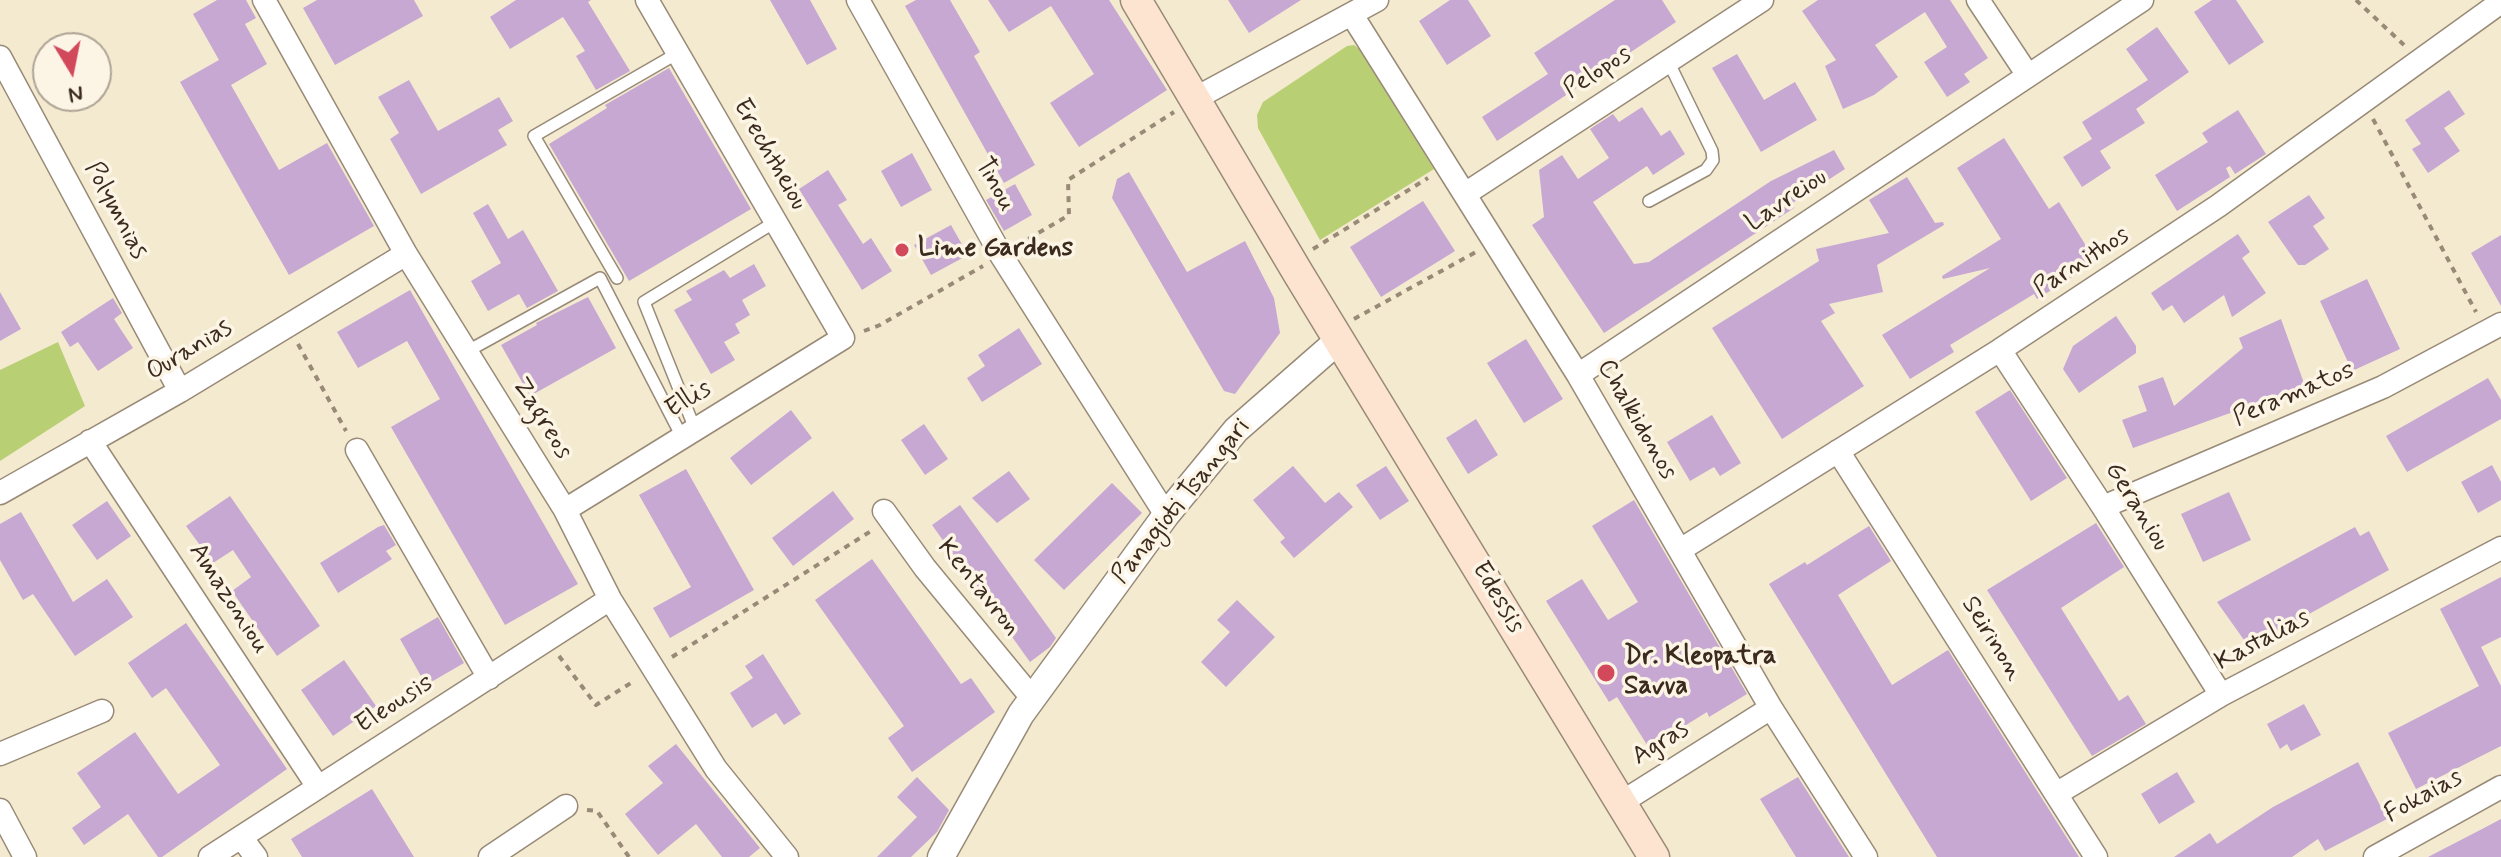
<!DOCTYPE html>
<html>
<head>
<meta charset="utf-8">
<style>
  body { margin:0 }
  #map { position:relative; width:2501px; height:857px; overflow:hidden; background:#f4ead0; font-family:Mynerve,sans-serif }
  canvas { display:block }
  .north { position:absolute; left:32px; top:32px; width:80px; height:80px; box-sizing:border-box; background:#fcf5e5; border:2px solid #afa495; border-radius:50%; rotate:170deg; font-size:22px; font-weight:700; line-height:32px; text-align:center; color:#3b2a1e }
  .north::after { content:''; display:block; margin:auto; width:28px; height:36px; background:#d1495b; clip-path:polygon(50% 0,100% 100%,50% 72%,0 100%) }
</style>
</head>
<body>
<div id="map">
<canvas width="2501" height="857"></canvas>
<div class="north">N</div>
</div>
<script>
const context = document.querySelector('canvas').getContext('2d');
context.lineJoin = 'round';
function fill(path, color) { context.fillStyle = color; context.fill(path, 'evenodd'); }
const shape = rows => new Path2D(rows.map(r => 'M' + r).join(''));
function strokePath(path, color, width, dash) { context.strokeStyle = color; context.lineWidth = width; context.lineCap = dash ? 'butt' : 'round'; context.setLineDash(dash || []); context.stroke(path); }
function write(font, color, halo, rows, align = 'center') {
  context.font = font + ' Mynerve,sans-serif'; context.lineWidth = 7; context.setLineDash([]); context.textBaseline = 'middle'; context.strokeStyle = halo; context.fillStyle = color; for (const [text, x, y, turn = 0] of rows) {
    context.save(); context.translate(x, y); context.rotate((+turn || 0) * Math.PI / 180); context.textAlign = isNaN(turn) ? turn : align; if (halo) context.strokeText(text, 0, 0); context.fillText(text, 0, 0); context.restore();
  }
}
fill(shape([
  [1354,45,1359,49,1434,169,1320,240,1258,128,1257,115,1263,102,1347,46],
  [58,342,85,406,0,461,0,370]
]), '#b8cf74');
fill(shape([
  [217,0,246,0,256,18,245,24,267,64,231,85,279,170,327,143,374,226,289,275,180,82,219,60,193,14],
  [317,0,414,0,423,16,335,65,303,8],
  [516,0,591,0,588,2,630,71,596,90,576,56,585,51,563,17,510,49,490,17],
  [770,0,810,0,837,49,807,65],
  [916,0,950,0,980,52,974,56,1035,165,1004,183,905,6],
  [988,0,1109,0,1167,90,1079,147,1050,103,1094,74,1051,6,1009,32],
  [1228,0,1301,0,1249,33],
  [1450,0,1468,0,1491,36,1447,65,1419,21],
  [1615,0,1662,0,1676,22,1497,141,1482,117,1548,74,1534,53],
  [1818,0,1950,0,1988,58,1964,74,1970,82,1947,97,1924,62,1947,47,1925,12,1875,45,1898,77,1874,95,1843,109,1825,66,1836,60,1802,11],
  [2212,0,2236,0,2264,42,2229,65,2194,12],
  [2157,27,2189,72,2136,109,2145,123,2100,151,2111,168,2082,187,2063,157,2092,139,2082,122,2148,80,2126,49],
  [1737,54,1764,100,1795,82,1817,120,1761,152,1712,68],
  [669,68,751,209,629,281,549,144,607,108,605,105],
  [409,80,438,131,499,97,513,121,498,130,507,145,421,194,390,139,399,133,378,97],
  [2449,90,2465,114,2444,128,2460,151,2428,173,2412,149,2421,144,2405,120],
  [1642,107,1661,136,1670,130,1685,154,1653,175,1647,166,1593,202,1634,264,1649,262,1771,181,1834,150,1845,169,1791,204,1794,208,1604,333,1532,225,1544,217,1539,170,1562,155,1578,179,1609,158,1590,129,1613,114,1619,122],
  [2238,110,2266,154,2235,174,2230,166,2226,168,2230,177,2177,211,2155,175,2208,142,2202,133],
  [2004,138,2049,209,2059,202,2096,262,2037,299,2034,294,1950,345,1954,352,1910,379,1882,335,1990,268,1943,279,1942,276,2001,239,1957,168],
  [912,153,932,190,901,207,881,171],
  [828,170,847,200,838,205,863,244,871,238,892,271,862,290,799,189],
  [1129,172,1187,272,1245,241,1274,298,1280,333,1235,394,1224,391,1112,198,1117,179],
  [1907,177,1935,223,1943,222,1944,225,1877,265,1883,292,1829,304,1835,313,1821,321,1864,386,1782,439,1712,328,1819,261,1816,249,1889,233,1869,200],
  [1015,184,1032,215,1004,231,986,200],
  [2309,195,2325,218,2313,226,2329,249,2305,265,2298,265,2268,222],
  [1423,201,1455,251,1381,297,1350,247],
  [488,204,508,239,523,230,558,291,527,308,519,294,488,311,471,281,501,263,473,213],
  [951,225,968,255,931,275,914,245],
  [2238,234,2250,252,2242,258,2266,293,2232,317,2224,295,2184,323,2172,305,2163,311,2151,293],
  [2501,235,2501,306,2471,253],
  [754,264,766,286,742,300,750,315,735,324,740,333,724,342,735,360,711,374,674,310,692,300,686,291,724,270,730,278],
  [2367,279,2400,349,2352,371,2320,301],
  [410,290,578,584,505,625,391,427,440,399,407,341,358,368,337,332],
  [0,292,21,329,0,341],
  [588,297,616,348,530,396,501,345,537,325,536,323],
  [113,298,122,313,114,319,133,348,98,371,78,342,70,347,61,332],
  [2116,316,2136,346,2136,353,2079,393,2063,369,2073,346],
  [2281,319,2305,386,2133,448,2122,420,2147,411,2138,386,2163,377,2174,406,2243,348,2239,338],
  [1019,328,1042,364,982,402,967,378,985,366,978,355],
  [1526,339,1563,399,1524,423,1487,363],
  [2488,378,2501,400,2501,419,2407,472,2386,436],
  [2010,390,2067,478,2031,501,1975,412],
  [791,410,812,438,751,485,730,458],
  [1712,415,1741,463,1720,476,1714,467,1690,481,1667,442],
  [1476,419,1498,455,1468,474,1446,438],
  [924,424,948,459,925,475,901,440],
  [2492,465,2501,482,2501,500,2478,513,2461,482],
  [1293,466,1325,503,1339,492,1353,507,1294,558,1280,542,1285,538,1253,500],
  [1386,466,1409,501,1380,520,1356,485],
  [686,469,754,590,670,638,653,608,691,587,639,495],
  [1009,471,1030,499,997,523,972,498],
  [1112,483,1142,513,1064,590,1034,560],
  [833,491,854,519,793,566,772,538],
  [2229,492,2251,540,2203,562,2181,514],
  [230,496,320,626,277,656,232,591,251,577,233,550,213,563,186,526],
  [1634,500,1747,694,1709,717,1707,712,1649,748,1617,697,1609,702,1546,601,1582,579,1608,620,1638,602,1592,526],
  [107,501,131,536,97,560,72,525],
  [960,505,1056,638,1050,647,1030,662,932,525],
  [21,512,73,602,107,579,133,617,75,656,33,594,23,600,0,560,0,524],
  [2096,523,2124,567,2061,608,2119,701,2128,695,2146,724,2092,756,1987,590],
  [384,525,396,545,386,551,392,559,338,593,320,563,378,527],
  [1869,526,1891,561,1838,595,1892,685,1948,650,2079,857,1937,857,1769,584,1805,562,1807,565],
  [2355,527,2360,536,2369,531,2389,570,2249,647,2217,602],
  [872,559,961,684,971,678,995,712,912,772,888,738,904,726,815,600],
  [2501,577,2501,637,2481,647,2501,686,2501,746,2416,789,2388,733,2479,686,2440,609],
  [1237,600,1275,637,1226,687,1201,662,1230,632,1217,620],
  [438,617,464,663,426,685,400,639],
  [186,623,287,769,162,857,158,857,128,814,84,845,72,828,101,807,77,773,135,732,178,794,220,765,166,688,152,698,128,663],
  [763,654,801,714,784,725,776,713,752,728,730,693,753,678,745,666],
  [344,660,376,706,333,736,301,690],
  [2304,704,2321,735,2291,751,2287,744,2280,749,2267,724],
  [676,744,760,848,749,857,722,857,696,824,658,855,625,814,663,783,648,766],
  [2358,762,2387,819,2325,851,2318,839,2292,857,2174,857,2210,833,2217,844,2273,807],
  [2177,772,2195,802,2159,824,2141,794],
  [917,777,949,810,937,832,911,857,877,857,917,817,897,797],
  [1798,777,1849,857,1796,857,1760,799],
  [372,789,414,857,302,857,291,839],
  [2501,819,2501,857,2428,857,2484,828]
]), '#c6a8d2');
const service = shape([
  [1649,201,1706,170,1713,160,1712,151,1668,61],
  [617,278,534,136,678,53],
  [466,352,600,278,682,437],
  [695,429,644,302,775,222]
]);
const minor = shape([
  [264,0,406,254,565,510,610,599,716,769,787,857],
  [858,0,1001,255,1166,515],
  [1978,0,2027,74],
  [1352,15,1578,375,1771,708,1866,857],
  [0,57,180,391],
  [1196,98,1377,0],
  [1465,194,1762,0],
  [2000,350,2103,507,2221,695],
  [1578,375,2142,0],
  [90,441,318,787],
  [357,450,489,678],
  [1838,451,2096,857],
  [0,493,180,391,406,254],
  [2103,507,2383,387,2501,324],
  [565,510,843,338,647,0],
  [884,511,925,568,1032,698],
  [1680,550,2000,350,2218,206,2501,2],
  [0,754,102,711],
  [2056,794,2221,695,2501,548],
  [1622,802,1771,708],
  [0,810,25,857],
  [241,837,256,857],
  [210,857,610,599],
  [490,857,566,806],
  [2375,857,2501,787]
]);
const tertiary = shape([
  [941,857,1021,714,1166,515,1236,430,1339,340]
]);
const secondary = shape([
  [1136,0,1298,273,1654,857]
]);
strokePath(service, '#988a77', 14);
strokePath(minor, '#988a77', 25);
strokePath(tertiary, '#988a77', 29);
strokePath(secondary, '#988a77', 33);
strokePath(shape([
  [2356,0,2404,45],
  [2373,119,2476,312],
  [1018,245,1069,215,1068,180,1174,112],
  [1313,249,1428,178],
  [1354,319,1476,252],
  [864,331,880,325,983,266],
  [298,344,346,431],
  [559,656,596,705,634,681],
  [672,657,871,531],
  [587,810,597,811,629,857]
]), '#988a77', 4, [6, 6]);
strokePath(service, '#fff', 11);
strokePath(minor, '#fff', 22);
strokePath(tertiary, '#fff', 26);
strokePath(secondary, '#fde4d1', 30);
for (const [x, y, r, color] of [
  [902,250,8,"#d1495b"],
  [1606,673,10,"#d1495b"]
]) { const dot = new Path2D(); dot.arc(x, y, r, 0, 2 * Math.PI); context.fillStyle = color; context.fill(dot); strokePath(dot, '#fcf5e5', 3); }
write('26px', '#3b2a1e', '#fcf5e5', [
  ["Pelopos",1598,73,-33],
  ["Erechtheiou",769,155,60],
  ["Tinou",994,185,61],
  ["Lavreiou",1787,201,-34],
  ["Polymnias",115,211,62],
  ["Parnithos",2082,263,-33],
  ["Ouranias",190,351,-31],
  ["Peramatos",2294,395,-23],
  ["Ellis",689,400,-32],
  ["Zagreos",541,419,58],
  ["Chalkidonos",1636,420,60],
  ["Panagioti Tsangari",1182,502,-51],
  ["Geraniou",2136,507,58],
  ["Kentavron",978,588,51],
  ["Edessis",1497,598,59],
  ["Amazoniou",228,599,57],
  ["Seirinon",1991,639,58],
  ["Kastalias",2263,641,-28],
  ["Eleousis",395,705,-33],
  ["Agras",1661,744,-32],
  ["Fokaias",2424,797,-29]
]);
write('bold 26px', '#3b2a1e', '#fcf5e5', [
  ["Lime Gardens",918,250],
  ["Dr. Kleopatra",1624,658],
  ["Savva",1624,688]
], 'left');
</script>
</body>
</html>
